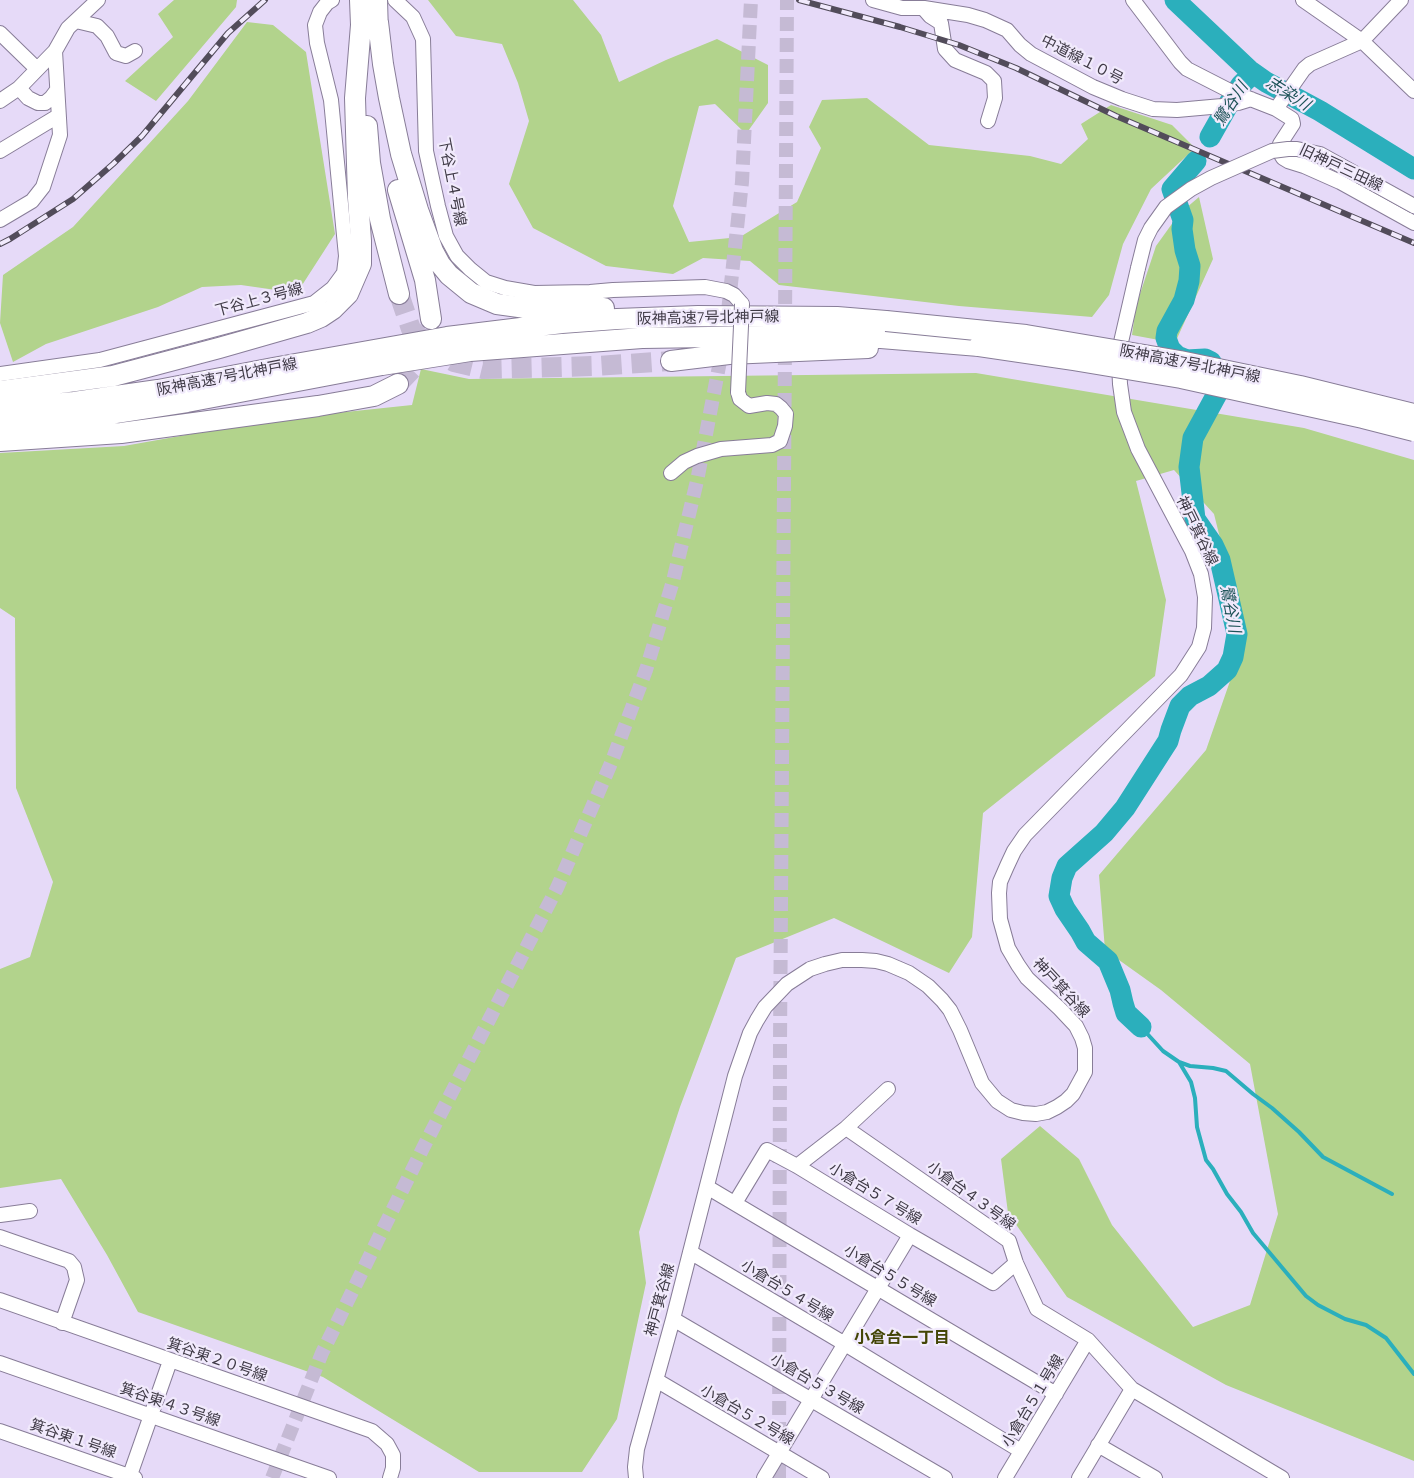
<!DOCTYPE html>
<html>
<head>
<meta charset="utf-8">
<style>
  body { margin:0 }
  canvas { display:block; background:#e6daf8 }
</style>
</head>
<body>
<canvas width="1414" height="1478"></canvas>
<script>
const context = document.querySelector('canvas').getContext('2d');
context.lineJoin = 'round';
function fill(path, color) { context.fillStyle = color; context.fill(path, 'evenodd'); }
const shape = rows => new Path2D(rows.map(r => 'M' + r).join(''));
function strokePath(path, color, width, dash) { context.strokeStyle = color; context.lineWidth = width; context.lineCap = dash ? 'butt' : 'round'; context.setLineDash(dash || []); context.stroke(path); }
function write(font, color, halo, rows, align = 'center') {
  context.font = font + ' Quicksand,"Noto Sans JP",sans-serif'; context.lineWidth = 4.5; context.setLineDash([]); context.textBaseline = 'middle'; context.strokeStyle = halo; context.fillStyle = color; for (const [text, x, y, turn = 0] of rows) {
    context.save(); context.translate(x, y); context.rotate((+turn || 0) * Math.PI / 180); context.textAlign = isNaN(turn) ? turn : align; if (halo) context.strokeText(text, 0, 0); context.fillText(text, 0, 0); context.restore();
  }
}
fill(shape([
  [174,0,237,0,236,7,156,101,125,81,173,37,158,14],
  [428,0,573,0,601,35,619,82,666,60,717,39,768,65,768,103,746,134,715,104,699,106,673,206,689,242,740,237,797,202,821,148,809,127,822,100,867,98,929,145,1030,156,1061,164,1088,139,1081,124,1111,105,1172,125,1195,148,1151,189,1123,244,1109,295,1092,317,959,306,779,285,750,261,703,258,673,274,606,266,533,228,509,184,529,121,518,83,502,44,456,36],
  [247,22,273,25,306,52,335,234,297,293,241,285,202,287,158,307,46,344,13,362,0,323,3,275,73,227,188,101],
  [1199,197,1213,259,1175,343,1132,335,1136,306,1156,246,1179,214],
  [421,369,469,379,976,373,1304,428,1414,460,1414,1461,1226,1385,1067,1297,1008,1213,1001,1159,1040,1126,1079,1159,1112,1225,1193,1327,1250,1305,1278,1214,1250,1064,1161,990,1105,950,1099,875,1206,750,1245,638,1214,514,1174,470,1136,481,1166,600,1155,676,983,813,972,937,949,973,834,918,736,958,680,1107,639,1232,646,1283,617,1419,582,1472,479,1472,323,1377,138,1312,107,1255,61,1179,0,1188,0,969,30,957,53,882,16,788,15,618,0,608,0,453,124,446,270,420,412,405]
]), '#b2d38c');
strokePath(shape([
  [1141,1027,1163,1051,1179,1062,1190,1066,1213,1068,1226,1071,1253,1094,1272,1108,1299,1132,1323,1157,1392,1194],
  [1179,1062,1191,1082,1195,1098,1197,1127,1206,1160,1213,1169,1227,1194,1241,1212,1253,1233,1306,1296,1318,1305,1345,1319,1366,1325,1386,1338,1414,1374]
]), '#2bafbc', 4);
strokePath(shape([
  [1175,0,1249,70,1266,82,1320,111,1414,169],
  [1210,137,1232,98,1241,85,1250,76,1249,70],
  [1141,1027,1126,1013,1123,1003,1120,990,1108,961,1086,942,1080,931,1065,909,1059,896,1062,878,1067,866,1104,833,1125,808,1168,741,1171,730,1180,706,1190,696,1209,686,1227,670,1233,657,1237,634,1220,560,1213,545,1195,519,1189,467,1193,438,1218,392,1218,374,1211,362,1205,359,1187,360,1177,356,1170,349,1166,338,1167,331,1184,300,1189,281,1190,266,1185,250,1182,229,1183,220,1172,189,1196,161]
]), '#2bafbc', 21);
strokePath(shape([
  [785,325,787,0],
  [272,1478,322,1353,423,1148,557,888,612,761,646,670,673,581,697,481,726,330,742,182,751,0],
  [779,1478,780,1044,785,344]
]), '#c5bad4', 14, [14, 7]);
strokePath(shape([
  [399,294,411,329,431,348,454,362,483,369,596,366,671,361],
  [398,384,417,364,424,348]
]), '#c5bad4', 20, [20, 10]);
const minor = shape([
  [395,0,413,17,423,39,426,151,438,206,446,236,457,256,470,269,486,282,505,288,534,293,590,292,613,290,705,287,726,291,734,295,742,304],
  [873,0,902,8,924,8,968,15,985,20,1007,30,1020,45,1031,54,1093,87,1122,99,1153,109,1177,110,1222,106,1238,103,1251,99],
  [1133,0,1180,62,1187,69,1230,91,1276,109,1292,119,1293,124,1280,144,1280,153,1283,158,1288,161,1304,166,1340,182,1414,223],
  [1303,0,1362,41,1414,91],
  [923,8,930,16,941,23,945,49,955,60,986,73,994,81,995,98,988,121],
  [76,21,97,26,107,36,116,53,126,56,135,51],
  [0,33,37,69],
  [19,88,28,98,38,103,45,103,51,98,57,90],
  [0,101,19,88,55,51,68,28,98,0],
  [1276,109,1304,69,1310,64,1362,41,1401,0],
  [0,151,58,116],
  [0,220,32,201,43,187,60,135,55,51],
  [0,374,100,360,314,303,333,288,344,273,346,256,331,100,317,43,315,25,320,12,327,3,332,0],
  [671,473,684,462,697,456,721,449,772,445,780,441,785,426,786,414,781,408,776,404,767,403,749,406,740,399,738,392],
  [846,1128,1009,1241,1016,1263,1037,1309,1088,1340,1132,1389,1282,1478],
  [797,1166,846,1128,888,1089],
  [707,1187,1056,1394],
  [735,1203,767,1150,797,1166,910,1235,993,1283,1016,1263],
  [0,1215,30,1211],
  [0,1237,69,1261,74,1267,77,1280,62,1323],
  [690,1252,845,1344,1021,1451],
  [0,1300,372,1431,387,1444,393,1455,393,1468,390,1478],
  [673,1319,945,1478],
  [0,1363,329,1478],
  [656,1380,822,1478],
  [0,1431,135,1478],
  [1098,1445,1155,1478],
  [129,1478,170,1361],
  [636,1478,635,1467,637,1449,673,1319,735,1076,750,1033,757,1020,765,1007,787,984,810,969,825,964,842,960,862,960,876,961,888,964,909,973,928,986,942,1000,950,1010,960,1030,982,1083,997,1101,1011,1110,1023,1113,1036,1114,1047,1112,1057,1107,1066,1101,1073,1094,1085,1072,1085,1048,1082,1038,1076,1026,1060,1009,1027,978,1018,965,1008,948,1000,919,999,893,1000,882,1007,866,1014,851,1025,835,1181,675,1199,647,1204,628,1205,597,1201,574,1192,551,1138,449,1124,412,1120,384,1119,363,1121,342,1138,268],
  [764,1478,910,1235],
  [1005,1478,1088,1340],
  [1079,1478,1132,1389]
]);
const highway = shape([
  [377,0,378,33],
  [378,22,383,64,389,98,401,154,418,210,433,251,440,264,449,275,471,293,497,304,526,308,604,308],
  [367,126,370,163,380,219,399,294],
  [398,190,425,280,431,319],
  [671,361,729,354,868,348],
  [0,391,113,376,219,348,307,323,321,317,333,309,348,294,361,264,361,241,358,198,355,98,361,25,360,0],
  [0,409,74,402,158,390,273,368,447,337,562,323,617,319,698,316,837,317,886,321],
  [0,427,83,418,187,402,382,365,470,351,642,338,844,335,979,346],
  [0,441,121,433,318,406,374,396,398,384]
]);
strokePath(minor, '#887d98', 16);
strokePath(highway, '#887d98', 22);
strokePath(minor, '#fff', 14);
strokePath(highway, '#fff', 20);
const rail = shape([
  [799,0,900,27,959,45,1016,68,1116,116,1414,243],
  [0,244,10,239,73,199,113,164,142,136,228,33,265,0]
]);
strokePath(rail, '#524c5a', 6);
strokePath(rail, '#f1eafc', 4, [11]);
const minorBridge = shape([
  [1138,268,1145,240,1151,228,1166,207,1191,189,1211,178,1272,151,1288,149,1297,149,1320,154,1414,206],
  [738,392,742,304]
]);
const highwayBridge = shape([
  [886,321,1026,335,1180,361,1300,386,1414,414],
  [979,346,1074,360,1181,378,1363,418,1414,431]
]);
strokePath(minorBridge, '#887d98', 16, []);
strokePath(highwayBridge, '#887d98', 22, []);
strokePath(minorBridge, '#fff', 14);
strokePath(highwayBridge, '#fff', 20);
write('15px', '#3f3a46', '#f1eafc', [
  ["中道線１０号",1082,60,27],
  ["旧神戸三田線",1341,168,25],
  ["下谷上４号線",452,182,79],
  ["下谷上３号線",259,300,-15],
  ["阪神高速7号北神戸線",708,318,-1],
  ["阪神高速7号北神戸線",1190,364,11],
  ["阪神高速7号北神戸線",227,377,-11],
  ["神戸箕谷線",1197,531,64],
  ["神戸箕谷線",1061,988,47],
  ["小倉台５７号線",875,1194,31],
  ["小倉台４３号線",971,1196,36],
  ["小倉台５５号線",890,1276,31],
  ["小倉台５４号線",787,1291,31],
  ["神戸箕谷線",660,1300,-75],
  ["箕谷東２０号線",217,1360,19],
  ["小倉台５３号線",817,1384,30],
  ["小倉台５１号線",1033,1401,-59],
  ["箕谷東４３号線",170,1405,19],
  ["小倉台５２号線",747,1415,30],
  ["箕谷東１号線",73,1439,19]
]);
write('italic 16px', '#1e5358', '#f1eafc', [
  ["志染川",1288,94,32],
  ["鷺谷川",1231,104,-57],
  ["鷺谷川",1230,609,79]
]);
write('bold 16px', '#434505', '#f1eafc', [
  ["小倉台一丁目",902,1338]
]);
</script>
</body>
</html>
